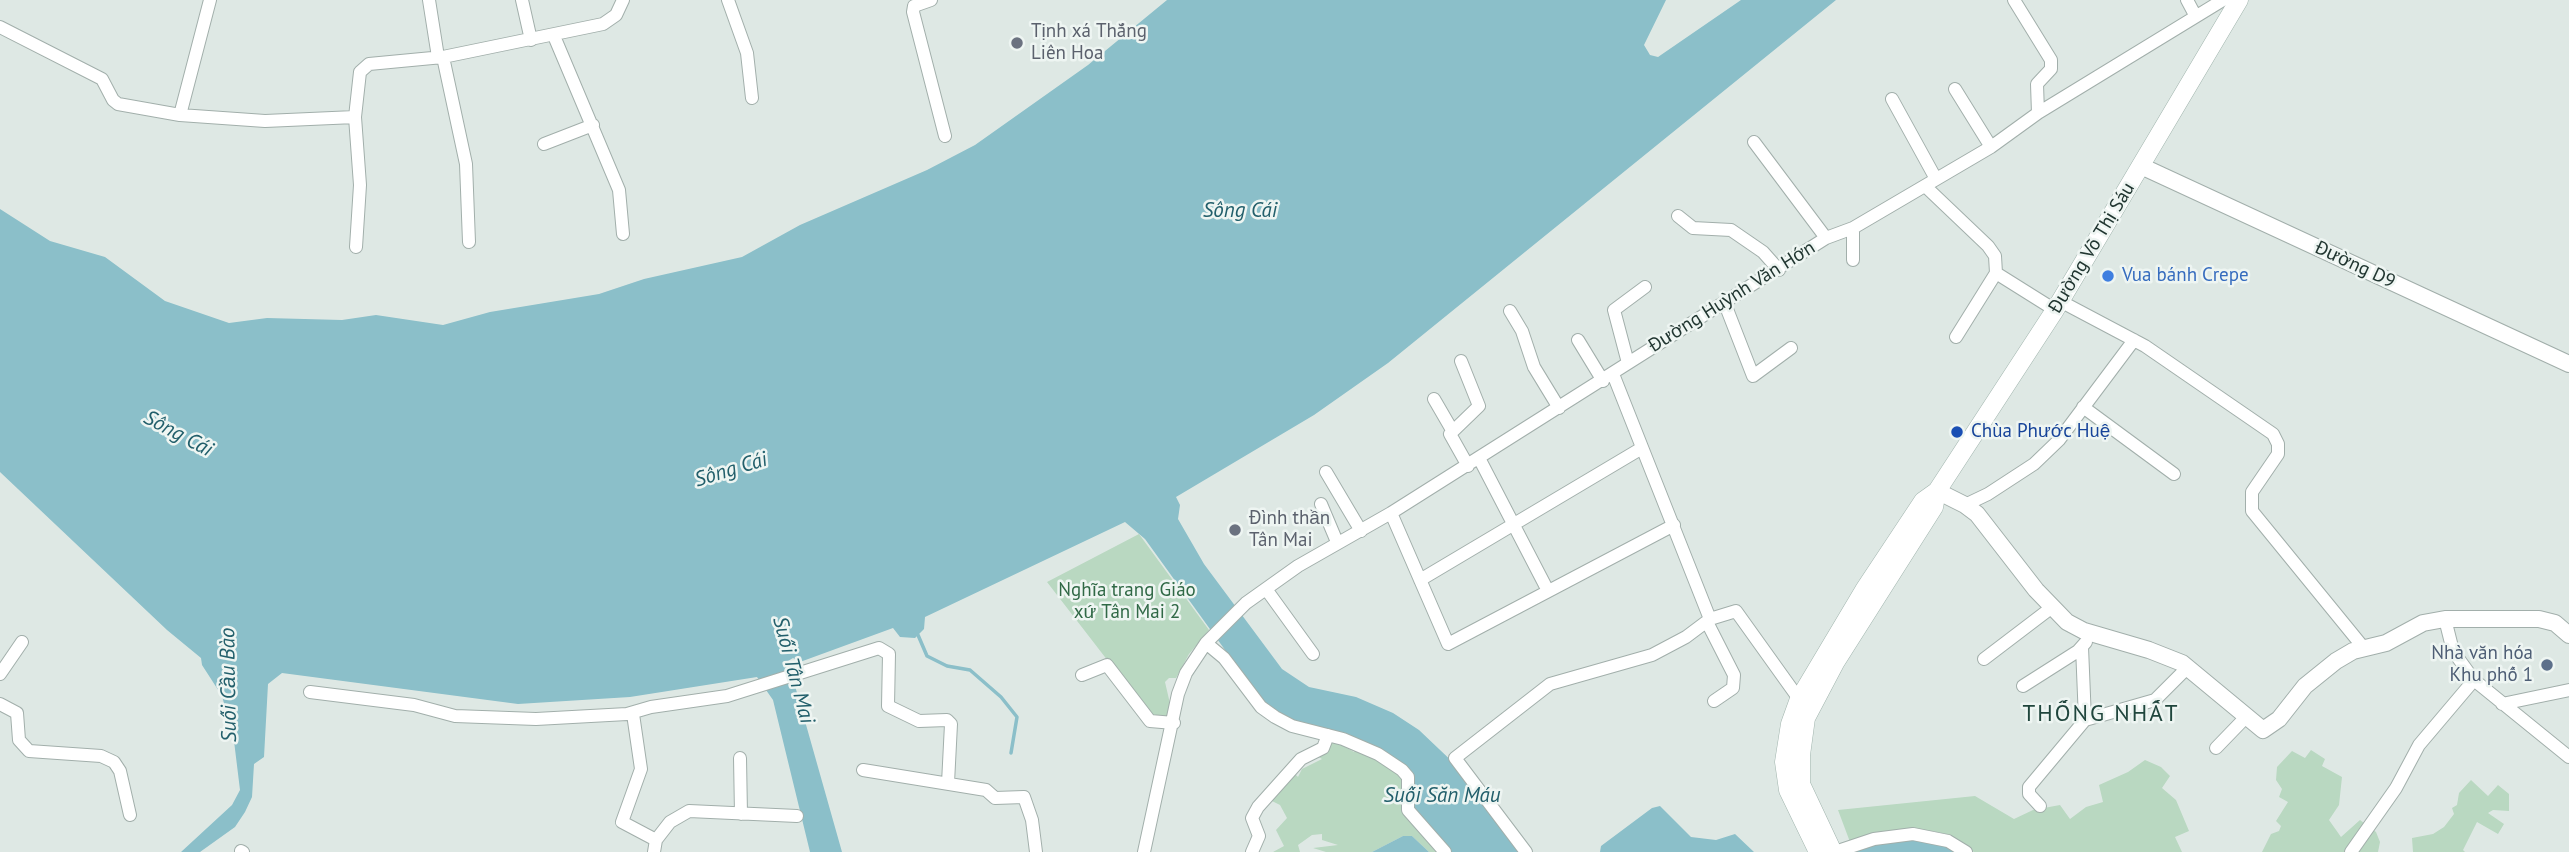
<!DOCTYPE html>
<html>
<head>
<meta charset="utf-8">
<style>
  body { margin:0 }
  canvas { display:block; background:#dee8e4 }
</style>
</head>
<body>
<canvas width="2569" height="852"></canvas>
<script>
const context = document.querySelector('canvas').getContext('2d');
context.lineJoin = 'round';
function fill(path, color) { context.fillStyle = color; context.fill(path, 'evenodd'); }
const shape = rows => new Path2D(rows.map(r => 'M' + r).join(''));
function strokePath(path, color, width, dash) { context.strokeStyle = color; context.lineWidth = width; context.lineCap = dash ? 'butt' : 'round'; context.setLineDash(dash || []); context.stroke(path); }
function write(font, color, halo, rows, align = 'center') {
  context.font = font + ' "PT Sans",sans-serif'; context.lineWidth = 5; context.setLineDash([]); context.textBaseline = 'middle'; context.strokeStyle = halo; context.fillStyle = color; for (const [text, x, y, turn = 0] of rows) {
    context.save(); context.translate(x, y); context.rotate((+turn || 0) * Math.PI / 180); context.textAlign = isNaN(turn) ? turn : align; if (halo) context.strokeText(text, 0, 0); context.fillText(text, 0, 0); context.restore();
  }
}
fill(shape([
  [1139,534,1209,630,1189,654,1176,678,1169,678,1165,682,1171,708,1167,719,1152,718,1047,582],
  [1330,738,1354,752,1356,749,1375,757,1399,773,1405,784,1402,803,1404,812,1440,852,1429,852,1412,836,1403,836,1372,852,1326,852,1313,848,1338,845,1322,840,1322,834,1312,835,1298,845,1300,852,1273,852,1284,846,1276,830,1287,818,1280,805,1270,800,1294,773,1298,777,1302,769,1322,759,1315,755],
  [2311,750,2325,759,2322,766,2342,777,2339,805,2329,820,2341,837,2360,820,2376,832,2380,842,2378,852,2262,852,2271,834,2279,831,2281,826,2276,821,2288,802,2279,797,2282,789,2276,780,2277,767,2292,751,2305,758],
  [2145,760,2161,767,2170,776,2162,788,2176,800,2189,831,2175,837,2182,852,1974,852,1946,834,1932,831,1890,831,1850,842,1838,810,1975,796,2014,819,2033,810,2060,805,2070,819,2086,807,2103,802,2099,785,2128,772],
  [2471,780,2488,796,2498,785,2509,794,2509,811,2493,810,2488,813,2504,824,2498,834,2477,822,2463,850,2465,852,2413,852,2412,838,2433,834,2444,827,2454,814,2452,808,2457,805,2459,793]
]), '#b9d8c1');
fill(shape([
  [1167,0,1666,0,1644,45,1650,55,1658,57,1741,0,1836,0,1388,363,1314,415,1176,497,1180,505,1178,519,1204,564,1282,669,1309,687,1356,697,1393,713,1419,730,1459,768,1520,852,1450,852,1411,809,1404,767,1289,722,1264,704,1145,539,1125,522,925,617,924,629,915,638,900,637,893,628,800,662,793,658,788,661,842,852,810,852,773,700,757,677,630,697,518,704,282,673,268,684,264,757,254,764,252,797,245,812,235,827,200,852,181,852,232,805,240,790,234,741,222,696,202,665,201,658,167,630,0,472,0,209,50,241,105,257,165,301,229,323,267,318,342,320,376,315,443,325,490,312,599,294,644,279,742,257,800,225,927,170,975,145,1088,65],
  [1660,806,1691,837,1716,840,1735,834,1754,852,1600,852,1601,846,1652,808],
  [1403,836,1412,836,1429,852,1372,852],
  [1894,839,1936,841,1960,852,1846,852]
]), '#8bbfc9');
strokePath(shape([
  [918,635,927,656,947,666,970,670,1001,697,1017,717,1011,753]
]), '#8bbfc9', 3.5);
const minor = shape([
  [429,0,438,57],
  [522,0,531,40],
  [728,0,747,53,752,98],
  [931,0,914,6,913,12,945,136],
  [2014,0,2051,60,2051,69,2037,84,2038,113],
  [2187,0,2195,15],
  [0,27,102,79,113,100,118,104,180,115,210,0],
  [554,36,619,190,623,234],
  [443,57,466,164,469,242],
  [1955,89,1991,147],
  [1892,99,1936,179],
  [180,115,265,121,355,117,360,72,369,64,443,57,603,24,616,15,623,0],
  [355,117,360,185,356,247],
  [1754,142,1826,238],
  [544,144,593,125],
  [1925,186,1988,246,1995,256,1996,273,2055,310],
  [1678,216,1693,228,1731,230,1763,252,1779,270],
  [1853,228,1853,260],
  [2060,301,2145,346,2273,434,2278,444,2278,454,2252,492,2252,511,2363,647],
  [1725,304,1753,376,1791,348],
  [1510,311,1522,331,1534,367,1559,408],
  [1956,337,1996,273],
  [1578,340,1603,381],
  [1461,361,1479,406,1450,434,1468,466],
  [1628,363,1614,310,1645,287],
  [1613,374,1710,619],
  [1434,399,1452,430],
  [2083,407,2174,474],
  [1479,458,1547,589],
  [1326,472,1361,531],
  [1321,504,1337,542],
  [1965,505,1988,494,2034,464,2059,440,2134,340],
  [1391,513,1448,644,1674,525],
  [1420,580,1642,448],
  [1266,589,1313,654],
  [2445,619,2453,651,2474,680,2569,757],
  [1707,622,1734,675,1733,688,1714,701],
  [1206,643,1224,658,1261,707,1275,717,1292,726,1343,739,1378,754,1402,770,1408,777,1408,810,1445,852],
  [1984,659,2051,608],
  [0,674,22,642],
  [1082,675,1107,665,1150,721,1174,723],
  [2023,686,2078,651,2086,642],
  [310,692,414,705,455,716,536,719,627,714,651,707,727,696,879,648,889,654,888,706,919,721,947,720,951,724,948,783],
  [0,704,17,713,19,740,29,751,101,756,114,762,120,771,130,815],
  [2502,704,2569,690],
  [633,714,641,769,622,822,656,840],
  [2085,720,2155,700,2188,667],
  [2216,748,2245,718],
  [740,758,741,814],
  [863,770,986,790,995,798,1024,797,1032,820,1036,852],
  [2040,806,2029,794,2029,787,2085,720,2082,647],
  [241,851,243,852],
  [654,852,656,840,670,822,689,811,797,816],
  [1144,852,1178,694,1186,673,1206,643,1246,603,1298,566,1391,513,1826,238,1853,228,1991,147,2038,113,2223,0],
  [1252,852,1259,836,1252,818,1258,807,1301,759,1323,748,1328,735],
  [1526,852,1455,758,1550,684,1652,655,1686,637,1710,619,1736,611,1799,699],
  [1835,852,1874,839,1913,834,1948,841,1966,852],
  [2351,852,2396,788,2419,745,2474,680]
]);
const tertiary = shape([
  [2141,166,2569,364],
  [1937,491,1965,505,1977,514,2036,590,2067,622,2084,631,2149,650,2182,663,2263,730,2279,719,2305,686,2336,661,2353,651,2386,643,2423,623,2445,619,2539,619,2555,623,2569,635]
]);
const secondary = shape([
  [1818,852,1788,790,1784,762,1790,724,1799,699,1864,590,1923,501,1937,491,2055,310,2239,0],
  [1833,852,1801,784,1801,755,1806,718,1835,663,1934,507,1937,491]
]);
strokePath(minor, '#a2afab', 14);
strokePath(tertiary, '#a2afab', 18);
strokePath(secondary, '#9fb3ac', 19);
strokePath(minor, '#fff', 12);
strokePath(tertiary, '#fff', 16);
strokePath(secondary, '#fff', 18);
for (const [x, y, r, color] of [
  [1017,43,7,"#6b7280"],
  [2108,276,7,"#3f7fe0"],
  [1957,432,7,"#1a4fb4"],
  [1235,530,7,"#6b7280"],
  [2547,665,7,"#5c6f8a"]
]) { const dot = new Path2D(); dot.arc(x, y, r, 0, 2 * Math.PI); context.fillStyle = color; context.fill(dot); strokePath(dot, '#eef5f2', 2.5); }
write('19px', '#5b616d', '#eef5f2', [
  ["Tịnh xá Thắng",1031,32],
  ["Liên Hoa",1031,54],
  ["Đình thần",1249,519],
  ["Tân Mai",1249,541]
], 'left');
write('19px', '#213631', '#eef5f2', [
  ["Đường Võ Thị Sáu",2092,248,-59],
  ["Đường D9",2355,265,25],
  ["Đường Huỳnh Văn Hớn",1732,297,-32]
]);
write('19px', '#366cbe', '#eef5f2', [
  ["Vua bánh Crepe",2122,276]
], 'left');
write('19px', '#164399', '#eef5f2', [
  ["Chùa Phước Huệ",1971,432]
], 'left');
write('19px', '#306946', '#eef5f2', [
  ["Nghĩa trang Giáo",1127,591],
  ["xứ Tân Mai 2",1127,613]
]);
write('19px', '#4e5e75', '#eef5f2', [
  ["Nhà văn hóa",2533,654],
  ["Khu phố 1",2533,676]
], 'right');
write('italic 21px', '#225f6b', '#eef5f2', [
  ["Sông Cái",1240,211],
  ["Sông Cái",178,434,28],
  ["Sông Cái",731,470,-17],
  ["Suối Tân Mai",793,670,75],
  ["Suối Cầu Bào",229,685,-91],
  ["Suối Săn Máu",1442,796]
]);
context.letterSpacing = '2px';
write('23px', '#20463d', '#eef5f2', [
  ["THỐNG NHẤT",2101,714]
]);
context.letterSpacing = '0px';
</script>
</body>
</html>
